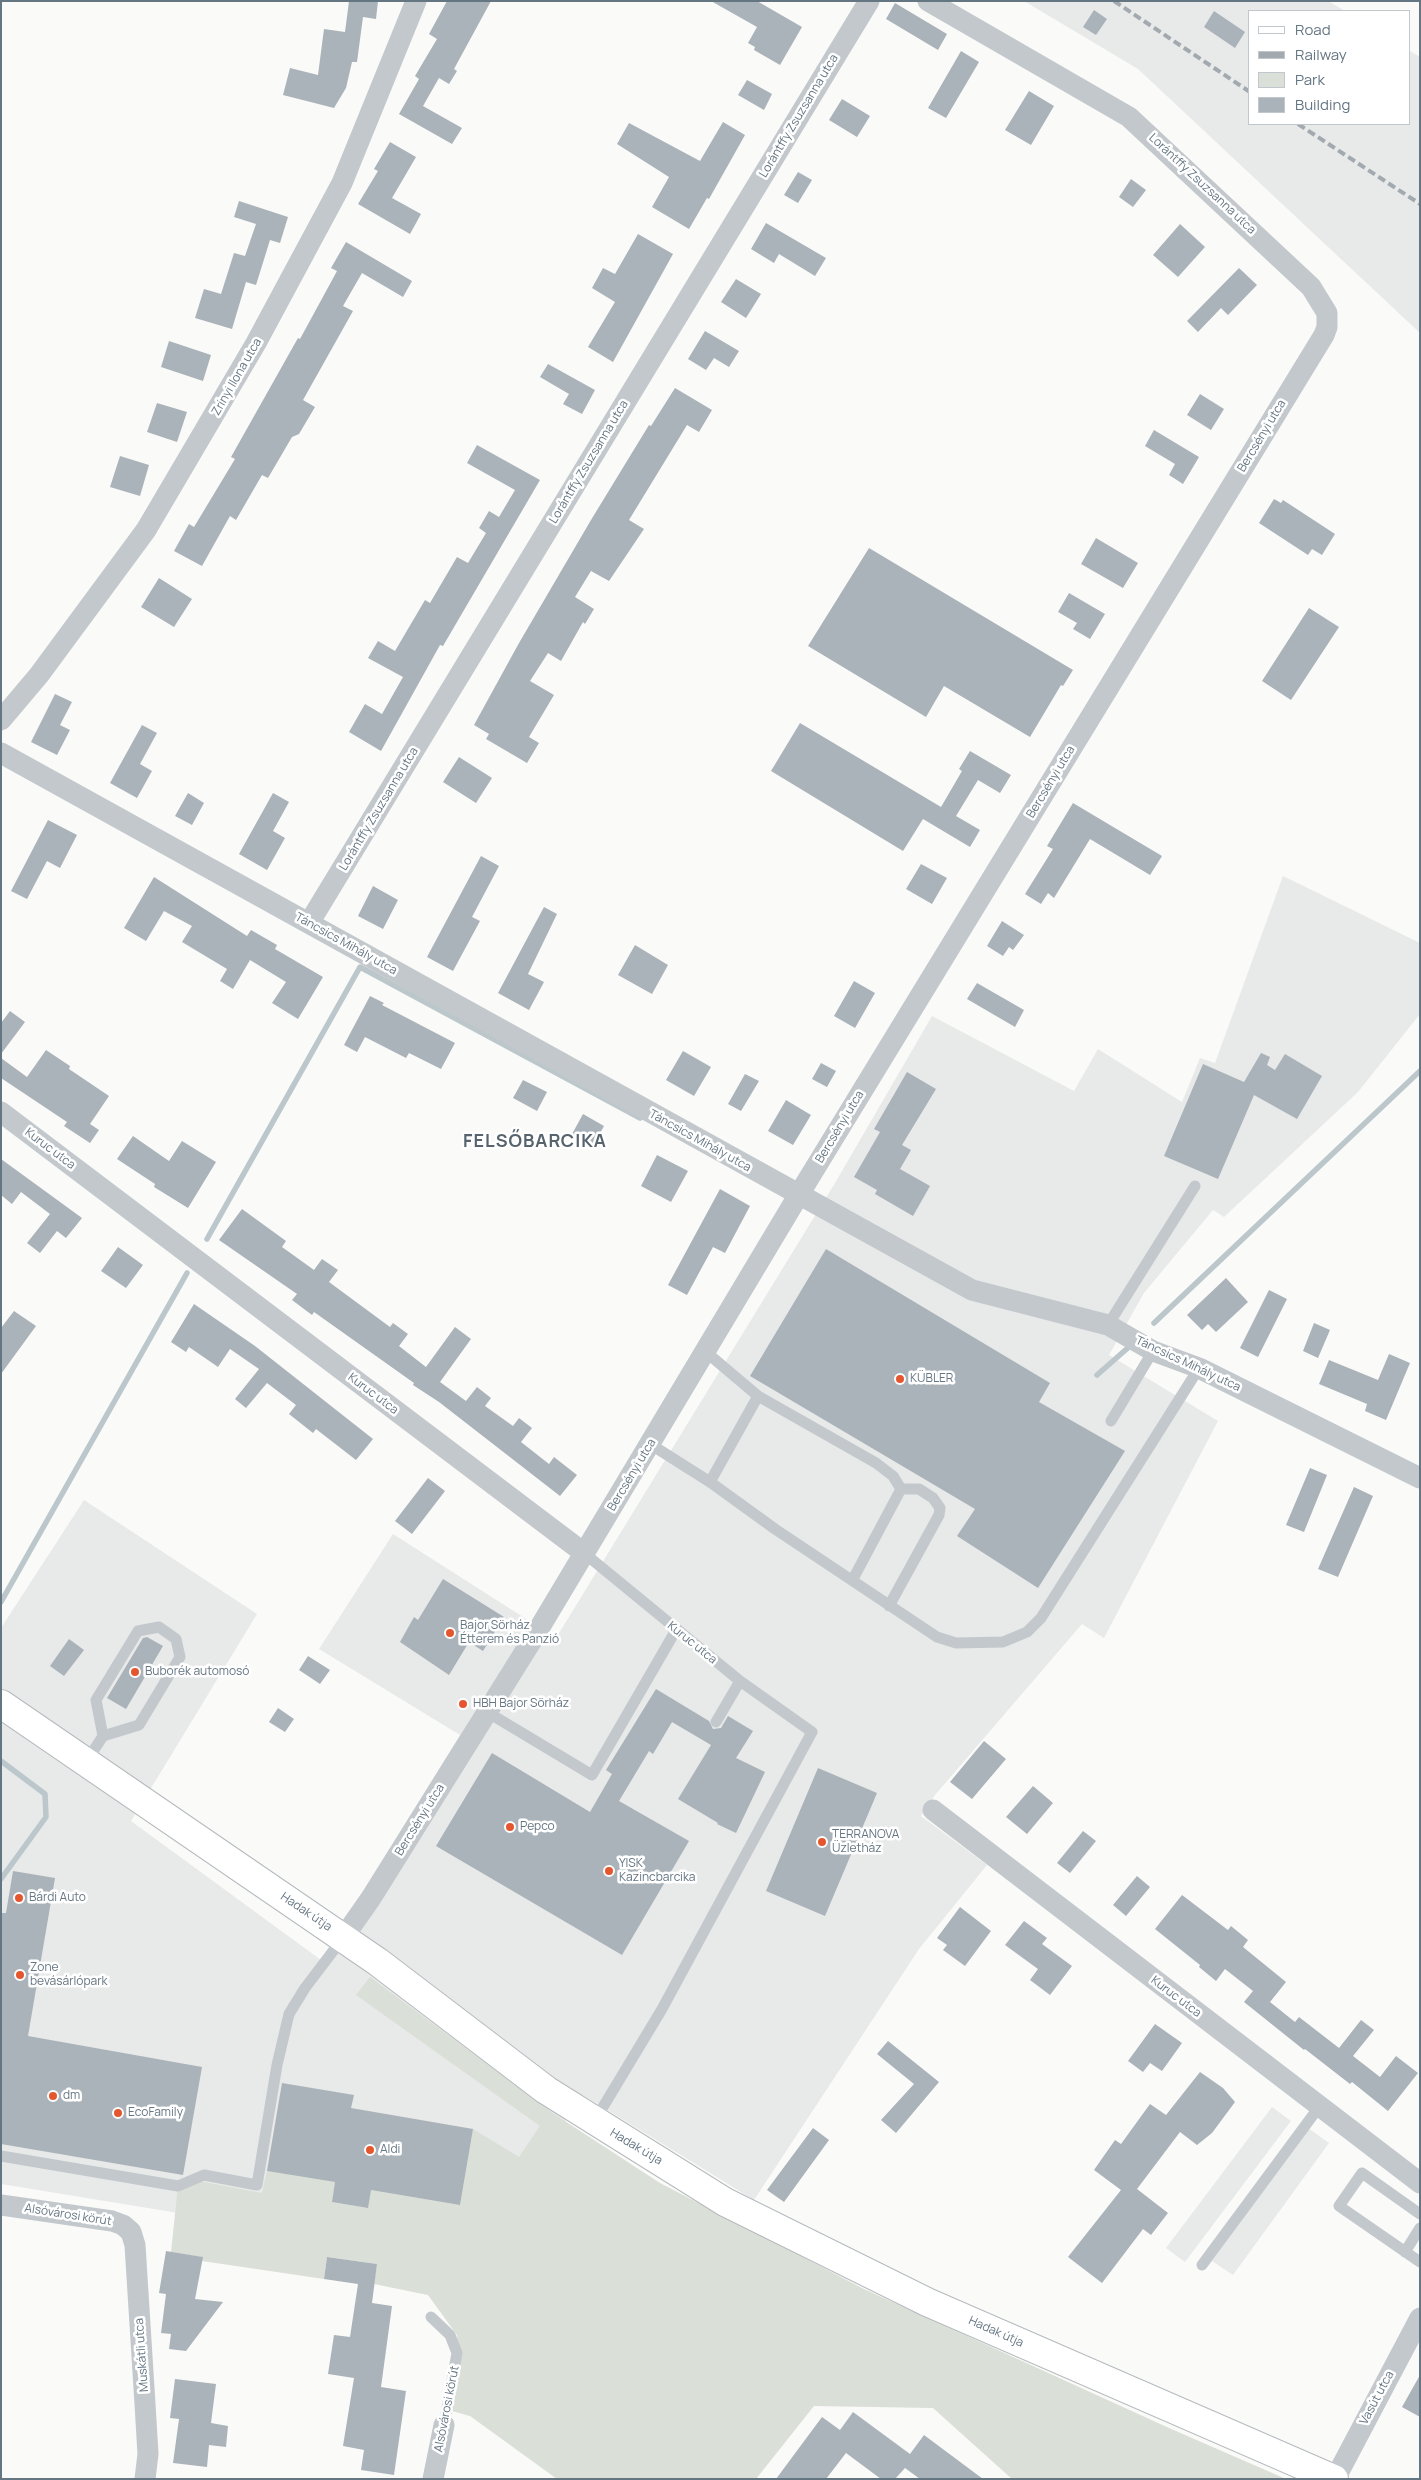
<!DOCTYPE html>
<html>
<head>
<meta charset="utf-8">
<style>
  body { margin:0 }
  #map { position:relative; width:1421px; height:2480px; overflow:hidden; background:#fafaf8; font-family:Manrope,sans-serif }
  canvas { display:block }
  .frame { position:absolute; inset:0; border:2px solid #657683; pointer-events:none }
  .legend { position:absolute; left:1248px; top:10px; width:162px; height:115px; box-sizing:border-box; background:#fff; border:1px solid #c1c8cd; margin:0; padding:6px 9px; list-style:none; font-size:15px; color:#657683 }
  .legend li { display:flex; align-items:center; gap:10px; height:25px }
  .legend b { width:25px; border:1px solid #c1c8cd }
</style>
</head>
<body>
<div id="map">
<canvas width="1421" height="2480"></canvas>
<div class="frame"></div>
<ul class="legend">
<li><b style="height:6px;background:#fff"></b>Road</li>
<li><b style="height:6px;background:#a2aab0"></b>Railway</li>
<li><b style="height:14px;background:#dadfd7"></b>Park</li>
<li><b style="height:14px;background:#aab3b9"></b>Building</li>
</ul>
</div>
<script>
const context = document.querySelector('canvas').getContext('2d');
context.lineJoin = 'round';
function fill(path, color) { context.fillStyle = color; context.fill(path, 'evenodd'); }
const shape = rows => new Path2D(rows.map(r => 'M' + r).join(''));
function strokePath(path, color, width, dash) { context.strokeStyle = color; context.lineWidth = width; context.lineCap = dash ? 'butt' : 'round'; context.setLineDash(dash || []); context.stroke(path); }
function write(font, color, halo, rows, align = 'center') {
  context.font = font + ' Manrope,sans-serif'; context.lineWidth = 5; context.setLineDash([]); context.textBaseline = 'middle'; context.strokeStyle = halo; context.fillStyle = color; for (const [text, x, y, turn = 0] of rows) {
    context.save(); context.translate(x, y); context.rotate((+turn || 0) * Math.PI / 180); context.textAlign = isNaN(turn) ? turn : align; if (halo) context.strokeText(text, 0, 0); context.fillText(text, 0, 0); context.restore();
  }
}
fill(shape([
  [1024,1,1328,1,1345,11,1250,11,1250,124,1410,124,1410,51,1420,57,1420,333,1138,69],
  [1283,876,1420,943,1420,1014,1358,1092,1224,1217,1213,1210,1144,1293,1109,1355,1218,1421,1104,1638,1082,1624,935,1795,921,1816,987,1865,919,1949,754,2200,583,2095,472,2261,1,2184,1,1628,84,1500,257,1614,131,1821,321,1960,460,1735,319,1649,393,1534,556,1638,835,1183,932,1016,1074,1091,1098,1049,1182,1102,1200,1058,1215,1063],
  [1272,2107,1291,2121,1185,2262,1166,2248],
  [1308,2128,1329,2143,1233,2275,1212,2261]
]), '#e8e9e9');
fill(shape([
  [370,1977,554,2114,660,2183,864,2289,1169,2428,1286,2479,1012,2479,933,2408,814,2406,756,2479,557,2479,470,2416,452,2411,460,2368,457,2335,428,2295,374,2284,377,2264,327,2257,324,2279,202,2261,202,2257,171,2252,178,2186,193,2180,262,2193,267,2171,335,2182,332,2202,367,2208,371,2190,460,2205,473,2129,519,2157,540,2126,356,1995]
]), '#dadfd7');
strokePath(shape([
  [207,1239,360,967,640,1118],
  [1154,1323,1420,1071],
  [1097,1375,1130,1346],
  [1,1602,187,1273],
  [1,1761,45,1794,46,1817,1,1879]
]), '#bbc7cb', 5.5);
fill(shape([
  [349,1,378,1,376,19,363,17,357,62,352,62,346,88,334,108,283,95,290,68,318,75,324,29,345,32],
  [447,1,491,1,454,69,457,71,449,84,439,78,423,106,462,128,452,144,399,114,419,79,415,76,437,39,429,34],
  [711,1,757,1,802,27,780,65,754,50,755,47,748,43,757,27],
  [895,3,947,34,938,50,886,19],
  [1094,10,1107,19,1096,35,1083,27],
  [1214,11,1245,32,1235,48,1204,27],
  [961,51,979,62,946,118,928,108],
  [747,80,772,94,764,110,738,95],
  [1029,91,1054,106,1031,145,1005,130],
  [842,99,870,116,857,137,829,120],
  [723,122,745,135,709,199,707,198,689,229,652,207,669,177,617,144,629,123,700,161],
  [390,142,416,157,392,198,421,214,410,234,358,204,378,171,374,169],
  [798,172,812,180,798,203,784,195],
  [1131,179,1146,190,1133,207,1119,197],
  [239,201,288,217,280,243,270,240,256,285,246,282,232,329,195,318,204,289,221,294,234,253,245,256,256,224,234,217],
  [766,223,826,258,815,276,779,254,774,263,751,249],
  [1180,224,1205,247,1178,277,1153,255],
  [638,234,673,254,613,362,588,347,615,302,592,288,603,268,615,274],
  [346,242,412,281,403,297,362,273,343,306,353,311,303,400,315,407,299,434,292,437,268,478,262,475,236,520,230,516,202,566,174,551,189,524,194,527,235,459,231,457,298,338,300,339,337,271,331,268],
  [1239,268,1257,285,1228,315,1221,308,1198,332,1187,321],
  [736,279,761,294,746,318,721,302],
  [705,331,739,351,729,367,714,358,706,370,688,359],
  [169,341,211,355,203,381,161,367],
  [548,364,595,390,582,414,563,404,569,394,540,377],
  [675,388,712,410,699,432,687,425,629,520,644,529,609,581,591,571,575,597,594,609,585,624,583,622,561,661,548,653,530,681,554,695,529,737,539,743,527,763,486,739,489,734,474,725,519,643,591,520,649,425,651,426],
  [1200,394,1224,409,1211,430,1187,415],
  [157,403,187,412,177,442,147,432],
  [1154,430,1199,457,1183,484,1169,475,1175,464,1145,446],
  [477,445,540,480,443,646,440,645,381,751,349,732,365,704,382,714,403,677,368,658,378,641,395,651,425,600,430,603,457,557,468,563,486,533,479,528,489,511,499,517,515,490,467,463],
  [120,456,149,465,140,496,110,487],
  [1274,499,1281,503,1283,500,1335,534,1322,555,1312,549,1308,555,1259,523],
  [1096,538,1138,563,1123,588,1081,564],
  [869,548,1073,670,1063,686,1061,685,1030,737,944,686,926,717,808,646],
  [159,578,192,599,174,627,141,607],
  [1069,593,1105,614,1090,639,1073,629,1077,623,1058,612],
  [1309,608,1339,627,1291,700,1262,681],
  [55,694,72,702,60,725,70,730,57,755,31,742],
  [800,723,941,807,962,771,959,769,970,751,1011,775,1000,793,978,780,956,816,980,830,970,847,923,819,903,851,771,771],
  [142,725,157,733,140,764,152,771,137,798,110,783],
  [459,757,492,778,476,803,443,782],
  [188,793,204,803,192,825,175,816],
  [273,793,289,802,273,831,285,838,267,870,239,854],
  [1073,803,1162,856,1150,875,1090,839,1054,898,1048,893,1041,904,1025,894,1053,849,1047,846],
  [48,820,77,835,60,868,47,861,27,899,11,891],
  [481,856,499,866,472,917,480,921,453,971,427,957],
  [921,864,947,878,932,904,906,889],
  [154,877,247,936,251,930,277,945,275,949,323,977,298,1019,272,1003,286,982,250,960,233,989,220,981,227,969,182,942,192,926,164,911,146,941,124,928],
  [373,886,398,900,383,929,358,916],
  [544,907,557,914,528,974,544,982,529,1010,498,993],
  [1002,921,1024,935,1013,950,1009,947,1003,956,987,946],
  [635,945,668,965,652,994,618,975],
  [854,981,875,993,855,1028,834,1016],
  [977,983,1024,1010,1015,1027,967,999],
  [370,996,384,1003,382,1005,455,1043,441,1069,409,1053,406,1058,365,1037,357,1052,344,1045],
  [10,1011,25,1022,1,1054,1,1023],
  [46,1050,70,1066,69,1069,109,1096,90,1124,99,1130,90,1143,64,1126,67,1122,1,1078,1,1058,27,1077],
  [683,1051,711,1067,694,1096,666,1080],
  [1261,1053,1270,1057,1267,1065,1275,1070,1285,1054,1322,1076,1297,1119,1254,1095,1218,1179,1164,1156,1203,1064,1244,1082],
  [821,1063,836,1071,827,1087,812,1079],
  [907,1072,936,1089,902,1145,911,1150,900,1169,930,1186,913,1216,875,1194,877,1190,854,1177,880,1132,874,1129],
  [745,1074,759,1081,741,1111,728,1104],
  [523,1080,547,1092,537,1111,513,1098],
  [786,1100,811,1115,793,1145,768,1131],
  [583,1114,604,1126,592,1148,571,1136],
  [133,1136,169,1161,182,1141,216,1162,188,1208,154,1187,155,1184,117,1159],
  [657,1155,688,1171,671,1202,641,1186],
  [1,1159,82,1218,66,1238,57,1231,40,1253,27,1243,50,1214,21,1192,12,1204,1,1195],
  [720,1189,750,1206,725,1253,713,1247,687,1295,668,1285],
  [242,1209,286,1241,282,1247,314,1270,322,1259,338,1270,329,1282,390,1327,393,1323,408,1334,399,1346,426,1367,455,1327,471,1339,440,1382,466,1401,477,1387,491,1398,485,1406,513,1426,519,1418,532,1428,521,1442,549,1464,554,1457,577,1475,560,1496,439,1402,413,1385,414,1383,314,1312,312,1315,292,1300,297,1294,219,1240],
  [118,1247,143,1265,126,1288,101,1271],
  [826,1249,1050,1383,1039,1402,1125,1451,1038,1588,957,1536,975,1509,750,1376],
  [1226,1278,1248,1302,1216,1332,1208,1324,1202,1330,1187,1315],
  [1269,1290,1287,1299,1258,1357,1240,1348],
  [194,1304,255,1346,373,1439,356,1460,316,1429,313,1433,289,1414,296,1405,267,1383,246,1408,235,1399,259,1369,230,1349,218,1367,189,1347,186,1352,171,1342],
  [14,1311,36,1326,1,1374,1,1328],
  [1314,1323,1330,1330,1318,1358,1303,1351],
  [1389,1354,1410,1363,1386,1420,1365,1411,1367,1404,1319,1384,1329,1360,1378,1380],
  [1310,1468,1327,1475,1304,1532,1286,1525],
  [428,1478,445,1491,412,1534,395,1521],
  [1354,1487,1373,1496,1338,1577,1318,1569],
  [443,1579,504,1617,483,1651,469,1642,449,1675,400,1642,414,1617,418,1620],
  [147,1637,163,1646,126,1709,107,1698,143,1638],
  [69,1639,84,1650,64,1676,50,1666],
  [308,1656,330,1670,320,1684,299,1670],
  [656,1689,709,1721,713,1729,721,1728,728,1716,753,1731,736,1758,765,1772,736,1833,717,1824,718,1823,678,1799,711,1745,672,1722,653,1754,649,1751,619,1801,689,1841,622,1955,436,1846,492,1753,590,1812,612,1774,606,1770],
  [278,1708,294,1719,285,1732,269,1722],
  [984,1741,1006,1759,972,1799,950,1782],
  [818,1768,877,1793,825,1916,766,1891],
  [1033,1786,1053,1803,1027,1834,1006,1817],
  [1083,1831,1096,1841,1070,1873,1057,1863],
  [13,1871,55,1878,28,2036,202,2067,183,2175,1,2144,1,1913,6,1913],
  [1137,1876,1150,1887,1126,1916,1113,1905],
  [1182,1895,1228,1930,1231,1926,1248,1940,1243,1947,1286,1982,1270,2002,1295,2022,1299,2017,1339,2048,1361,2020,1374,2030,1353,2056,1380,2077,1396,2056,1418,2073,1388,2111,1352,2082,1350,2084,1305,2049,1304,2050,1244,2002,1253,1991,1225,1969,1216,1981,1199,1967,1200,1965,1155,1929],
  [960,1907,991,1931,965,1966,943,1950,947,1945,937,1938],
  [1024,1921,1047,1938,1042,1944,1072,1966,1050,1995,1030,1980,1038,1969,1005,1945],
  [1155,2024,1182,2043,1162,2071,1150,2063,1143,2072,1128,2061],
  [888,2041,939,2082,896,2133,881,2120,914,2084,877,2054],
  [1200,2072,1223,2088,1235,2102,1212,2133,1197,2145,1180,2132,1137,2189,1168,2213,1151,2235,1143,2229,1102,2283,1068,2257,1121,2190,1094,2170,1115,2140,1121,2144,1150,2104,1166,2115],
  [282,2083,354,2095,351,2108,473,2129,460,2205,371,2190,368,2208,332,2202,335,2182,267,2171],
  [813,2128,829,2140,784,2202,767,2190],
  [166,2251,203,2257,195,2299,223,2302,186,2351,169,2349,171,2334,161,2333,166,2294,159,2293],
  [327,2257,377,2264,372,2303,392,2306,381,2387,406,2391,394,2475,361,2470,364,2450,343,2446,354,2378,328,2374,334,2335,350,2337,358,2284,324,2279],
  [1420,2375,1420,2417,1402,2407],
  [175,2379,216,2384,211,2423,228,2426,226,2447,209,2445,207,2467,173,2463,179,2419,170,2418],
  [853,2412,910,2454,924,2435,983,2479,920,2479,905,2468,895,2479,881,2479,846,2453,826,2479,776,2479,822,2417,840,2430]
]), '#aab3b9');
const primary = shape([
  [1,1704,378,1962,546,2090,725,2202,927,2302,1334,2479]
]);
strokePath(primary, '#b5babe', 30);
strokePath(shape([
  [1108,1325,1195,1186],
  [706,1352,758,1396,876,1463,893,1476,901,1489,919,1489,933,1498,940,1508,939,1515,889,1606],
  [1111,1421,1153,1351],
  [650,1444,710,1482,775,1529,937,1637,956,1643,1003,1642,1027,1632,1041,1618,1199,1368],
  [710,1482,758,1396],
  [584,1553,740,1681,716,1722],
  [853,1579,901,1489],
  [487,1712,592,1775,676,1630],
  [86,1762,103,1736,139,1725,180,1657,176,1639,159,1627,138,1631,96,1700,103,1736],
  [594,2122,662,2009,812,1732,740,1681],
  [1,2156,178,2186,204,2175,257,2185,277,2065,289,2014,305,1988,343,1938],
  [1420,2214,1362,2173,1339,2206,1420,2262],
  [1405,2252,1420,2228],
  [1202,2265,1319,2107],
  [431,2317,450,2335,457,2353,444,2425]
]), '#c3c8cc', 11);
strokePath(shape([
  [1,720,39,675,146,530,256,343,342,183,416,1],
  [1,753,972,1290,1108,1325,1153,1351,1199,1368,1420,1478],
  [309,923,869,1],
  [1,1112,584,1553],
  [933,1810,1420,2183],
  [343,1938,371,1898,534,1637,798,1196,1324,335,1327,327,1327,313,1311,287,1129,117,928,1],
  [1,2205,112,2221,123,2225,131,2232,135,2245,145,2404,148,2454,145,2479],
  [433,2479,444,2425],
  [1335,2479,1420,2318]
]), '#c3c8cc', 21);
strokePath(primary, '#fff', 28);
strokePath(shape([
  [1114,1,1250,92],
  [1298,124,1420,204]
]), '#a2aab0', 4, [8, 4]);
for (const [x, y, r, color] of [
  [900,1379,5,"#e4572e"],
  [450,1633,5,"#e4572e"],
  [135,1672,5,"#e4572e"],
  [463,1704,5,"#e4572e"],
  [510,1827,5,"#e4572e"],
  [822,1842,5,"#e4572e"],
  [609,1871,5,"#e4572e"],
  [19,1898,5,"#e4572e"],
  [20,1975,5,"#e4572e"],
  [53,2096,5,"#e4572e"],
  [118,2113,5,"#e4572e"],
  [370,2150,5,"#e4572e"]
]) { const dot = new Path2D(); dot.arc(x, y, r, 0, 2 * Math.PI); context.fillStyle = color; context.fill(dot); strokePath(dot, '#fff', 2); }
write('12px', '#657683', '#fff', [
  ["Lorántffy Zsuzsanna utca",799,116,-59],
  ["Lorántffy Zsuzsanna utca",1202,184,43],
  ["Zrínyi Ilona utca",237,377,-60],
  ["Bercsényi utca",1262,436,-59],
  ["Lorántffy Zsuzsanna utca",589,462,-59],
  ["Bercsényi utca",1051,782,-59],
  ["Lorántffy Zsuzsanna utca",379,809,-59],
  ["Táncsics Mihály utca",346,944,29],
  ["Bercsényi utca",840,1127,-59],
  ["Táncsics Mihály utca",700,1141,29],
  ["Kuruc utca",50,1149,37],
  ["Táncsics Mihály utca",1188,1364,25],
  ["Kuruc utca",373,1394,37],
  ["Bercsényi utca",632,1475,-59],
  ["Kuruc utca",692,1643,39],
  ["Bercsényi utca",420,1820,-58],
  ["Hadak útja",306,1912,34],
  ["Kuruc utca",1176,1997,37],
  ["Hadak útja",636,2147,31],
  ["Alsóvárosi körút",68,2215,9],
  ["Hadak útja",996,2332,24],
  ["Muskátli utca",142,2355,-94],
  ["Vasút utca",1377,2398,-62],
  ["Alsóvárosi körút",447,2409,-79]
]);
write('12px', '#657683', '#fff', [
  ["KÜBLER",910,1379],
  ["Bajor Sörház",460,1626],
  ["Étterem és Panzió",460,1640],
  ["Buborék automosó",145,1672],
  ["HBH Bajor Sörház",473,1704],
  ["Pepco",520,1827],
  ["TERRANOVA",832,1835],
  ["Üzletház",832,1849],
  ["YISK",619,1864],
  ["Kazincbarcika",619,1878],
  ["Bárdi Auto",29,1898],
  ["Zone",30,1968],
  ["bevásárlópark",30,1982],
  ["dm",63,2096],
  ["EcoFamily",128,2113],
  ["Aldi",380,2150]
], 'left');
context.letterSpacing = '1px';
write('bold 18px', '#57646e', '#fff', [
  ["FELSŐBARCIKA",535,1142]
]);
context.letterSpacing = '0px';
</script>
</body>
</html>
